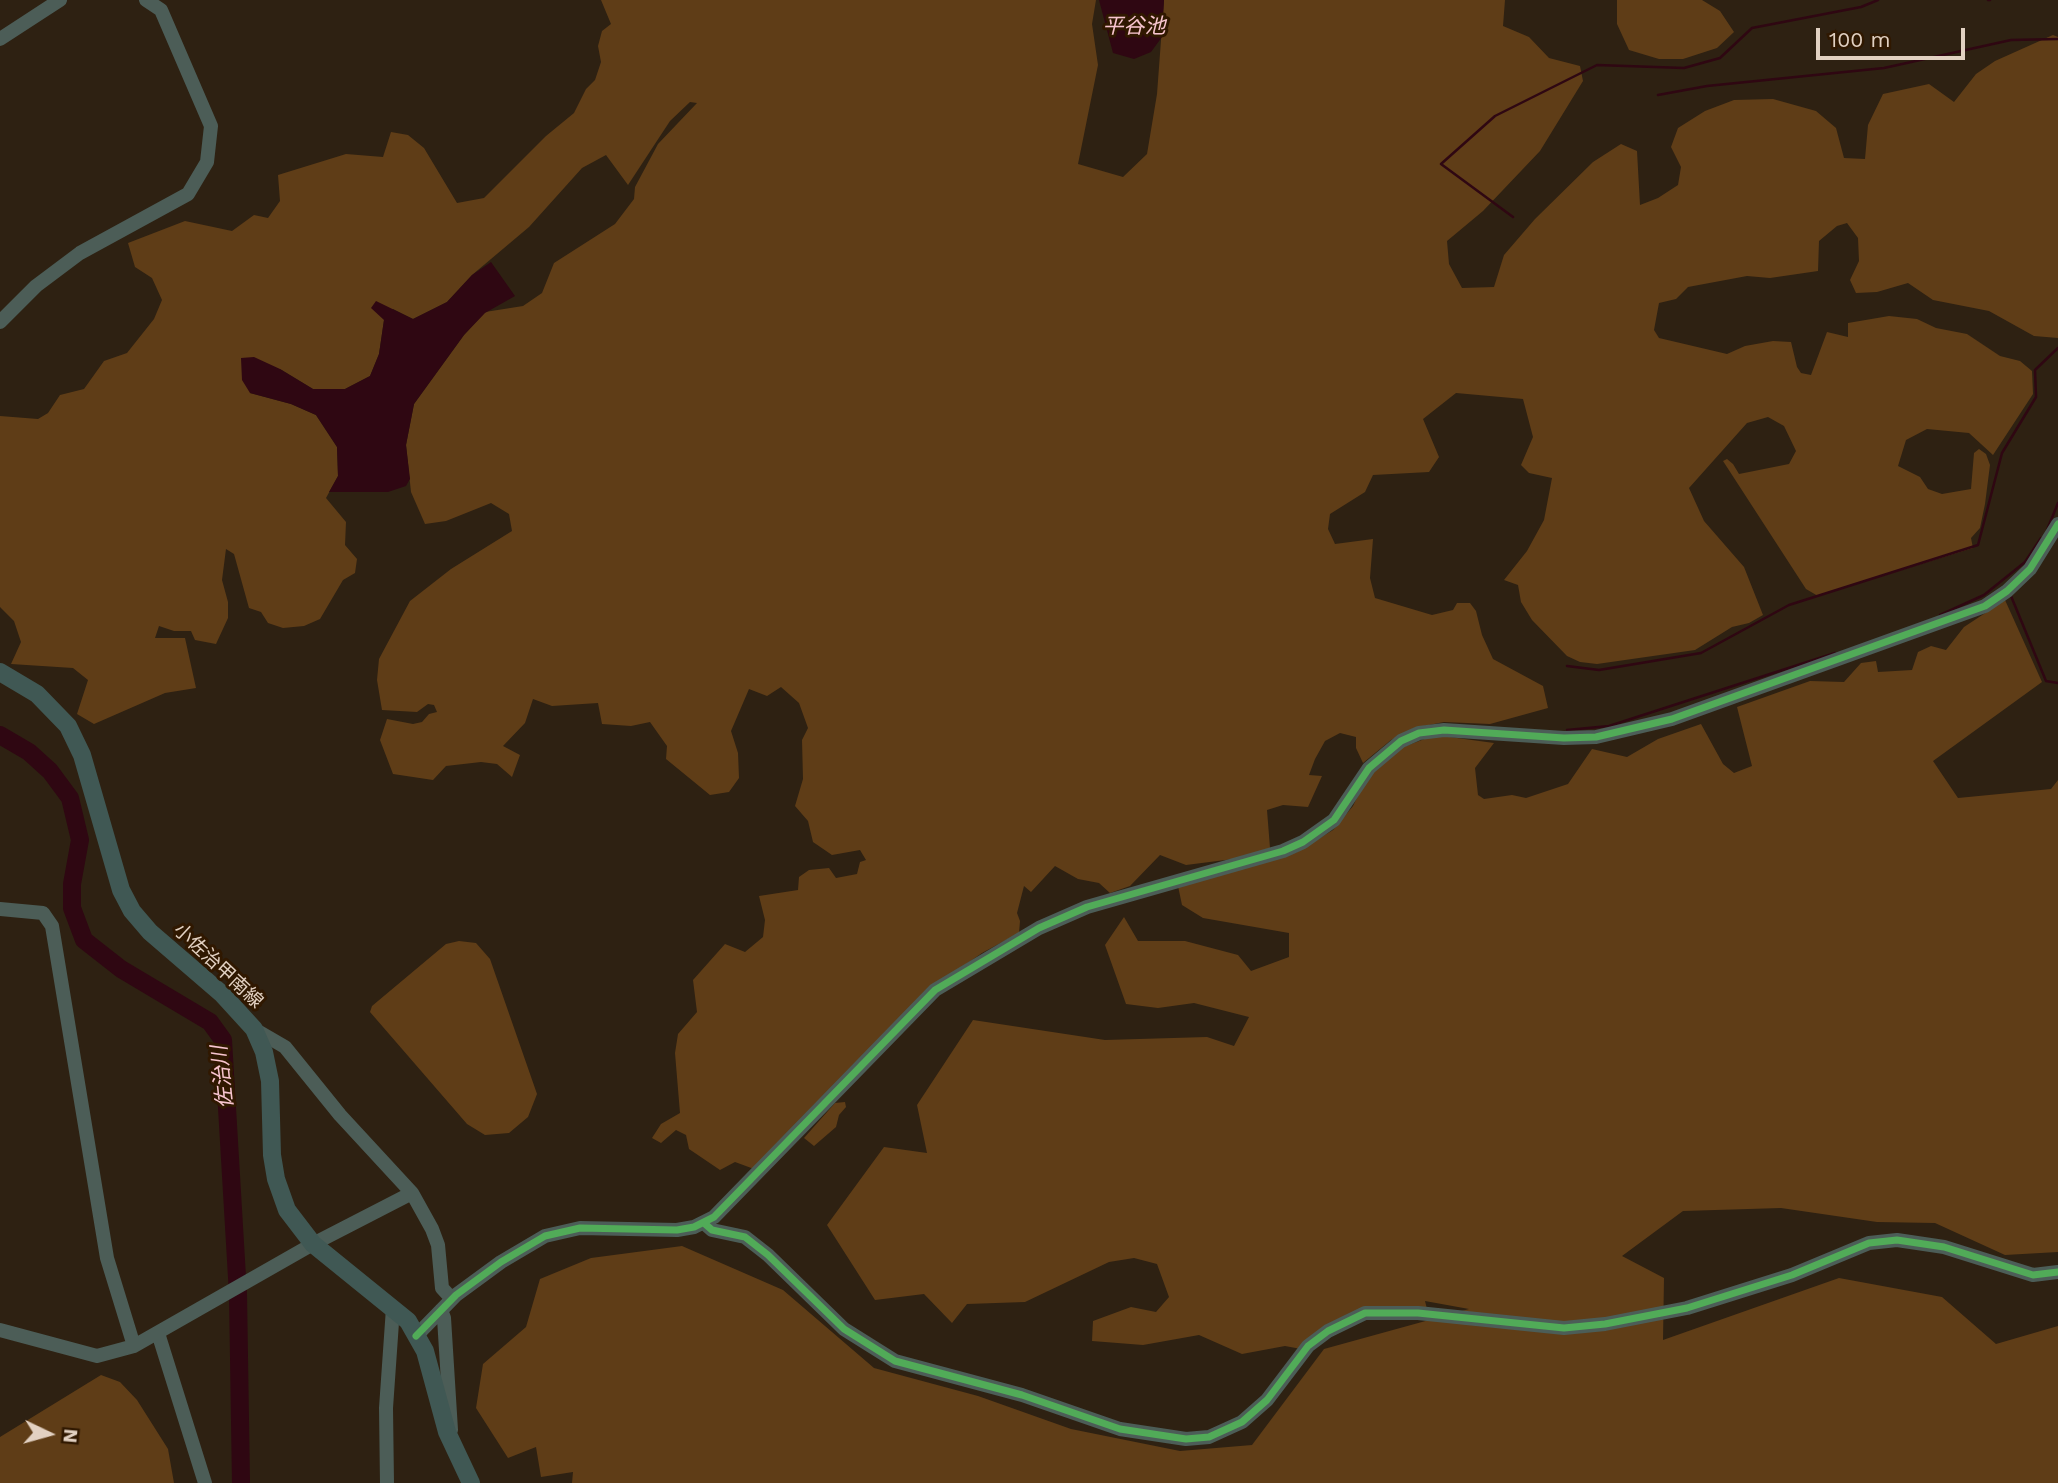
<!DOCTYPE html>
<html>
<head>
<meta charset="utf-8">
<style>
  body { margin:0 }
  #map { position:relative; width:2058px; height:1483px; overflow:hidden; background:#2e2112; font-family:"Work Sans",sans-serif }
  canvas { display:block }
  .north { position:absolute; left:14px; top:1399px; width:70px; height:70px; -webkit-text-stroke:5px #301800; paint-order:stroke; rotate:95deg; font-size:19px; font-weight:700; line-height:28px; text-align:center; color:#e2d1c2 }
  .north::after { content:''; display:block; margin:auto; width:24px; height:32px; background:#e2d1c2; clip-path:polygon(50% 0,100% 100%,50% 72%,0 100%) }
  .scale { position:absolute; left:1816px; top:28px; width:149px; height:32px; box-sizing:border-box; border:4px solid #e2d1c2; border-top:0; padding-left:9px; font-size:21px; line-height:24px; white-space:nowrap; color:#e2d1c2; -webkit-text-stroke:5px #301800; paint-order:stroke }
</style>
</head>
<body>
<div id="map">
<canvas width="2058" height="1483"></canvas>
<div class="north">N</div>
<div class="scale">100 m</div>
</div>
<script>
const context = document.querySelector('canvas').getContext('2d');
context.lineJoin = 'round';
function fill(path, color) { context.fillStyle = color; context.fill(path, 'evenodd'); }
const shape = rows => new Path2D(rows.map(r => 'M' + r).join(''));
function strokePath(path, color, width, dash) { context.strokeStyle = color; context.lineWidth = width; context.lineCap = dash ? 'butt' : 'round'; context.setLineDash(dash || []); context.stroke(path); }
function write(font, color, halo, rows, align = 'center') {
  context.font = font + ' "Work Sans","Noto Sans JP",sans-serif'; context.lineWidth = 6; context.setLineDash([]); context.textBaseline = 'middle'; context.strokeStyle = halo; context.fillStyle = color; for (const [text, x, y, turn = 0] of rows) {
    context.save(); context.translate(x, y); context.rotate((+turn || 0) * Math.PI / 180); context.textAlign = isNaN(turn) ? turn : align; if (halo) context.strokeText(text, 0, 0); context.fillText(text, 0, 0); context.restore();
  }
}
fill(shape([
  [601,0,1096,0,1092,24,1098,65,1078,164,1123,177,1147,154,1157,94,1164,0,1505,0,1503,26,1529,37,1549,58,1580,66,1583,81,1540,151,1483,211,1447,241,1449,264,1462,288,1494,287,1504,255,1535,219,1593,162,1621,144,1637,151,1640,205,1658,198,1678,185,1681,167,1671,147,1678,128,1705,111,1734,100,1773,99,1816,111,1836,128,1844,158,1865,159,1868,125,1883,94,1929,84,1954,102,1976,74,1995,61,2053,35,2058,37,2058,338,2034,336,1989,311,1933,300,1908,283,1877,292,1856,293,1850,280,1859,261,1858,238,1847,223,1837,226,1819,241,1818,271,1770,278,1747,276,1688,287,1676,299,1659,303,1654,330,1659,338,1727,354,1745,346,1773,341,1791,342,1797,367,1801,373,1811,375,1827,332,1848,337,1848,323,1889,316,1917,319,1936,328,1967,334,2000,356,2020,361,2032,371,2033,394,1993,455,1969,433,1927,429,1906,440,1898,466,1920,477,1928,489,1942,494,1971,489,1974,453,1979,449,1986,454,1990,465,1985,504,1980,528,1971,538,1973,548,1818,596,1806,589,1723,461,1727,459,1733,464,1739,474,1789,464,1796,451,1784,426,1768,417,1747,423,1689,488,1704,521,1744,567,1763,615,1749,623,1732,627,1695,650,1597,664,1580,662,1567,656,1532,620,1521,602,1518,585,1504,580,1527,551,1544,520,1552,478,1529,473,1521,465,1533,437,1523,399,1456,393,1423,419,1439,457,1429,472,1373,475,1365,492,1330,514,1328,529,1335,544,1373,539,1370,578,1375,598,1432,615,1453,610,1457,603,1470,603,1476,611,1482,635,1493,659,1543,686,1548,708,1490,724,1444,722,1414,728,1391,740,1363,763,1356,748,1356,737,1340,733,1325,741,1315,759,1309,775,1322,776,1308,807,1283,805,1267,810,1270,848,1241,858,1186,865,1160,855,1130,886,1110,893,1099,883,1078,879,1055,866,1031,892,1024,886,1017,913,1020,921,1019,933,982,953,932,988,754,1169,735,1162,720,1170,689,1149,686,1135,676,1130,661,1143,652,1138,661,1124,680,1113,675,1053,678,1034,697,1012,693,980,725,944,745,952,763,937,765,920,759,896,798,890,799,877,809,870,829,868,836,878,857,874,860,862,866,860,860,850,832,855,813,842,808,821,795,806,803,779,802,740,808,728,799,703,781,687,767,696,749,689,731,731,738,753,739,778,729,792,710,795,666,759,667,746,650,722,631,726,602,724,598,703,552,706,533,699,525,723,503,746,520,755,512,777,497,764,481,762,446,766,433,780,393,774,380,740,387,719,413,724,422,722,429,714,437,712,434,705,428,704,417,712,382,710,377,680,379,659,410,601,451,569,512,531,509,514,491,503,446,521,425,524,411,492,406,445,414,404,464,335,485,312,523,306,542,293,554,263,615,224,634,199,635,187,658,144,697,103,690,102,670,121,628,185,606,155,582,168,529,227,472,275,447,302,413,319,393,309,384,320,379,354,370,376,345,389,313,389,280,369,250,393,291,404,316,415,337,447,338,476,326,498,346,522,345,545,357,559,355,573,343,580,320,619,304,626,283,628,268,623,261,612,249,608,234,554,226,549,222,580,228,602,228,618,216,644,195,640,191,631,174,631,159,626,155,638,185,638,196,688,165,693,94,724,77,714,88,680,73,668,11,664,21,642,14,621,0,607,0,416,38,419,48,413,60,395,84,389,104,361,127,353,154,319,162,300,152,278,135,267,128,243,185,221,232,231,254,215,268,218,280,201,278,175,346,154,383,157,391,132,408,135,424,148,457,203,484,198,546,136,574,113,586,89,595,80,601,62,598,46,602,31,611,24],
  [1617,0,1702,0,1720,11,1734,32,1717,48,1683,59,1659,59,1629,50,1617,24],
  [2005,600,2042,682,1933,761,1958,798,2051,789,2058,780,2058,1252,2005,1255,1935,1223,1877,1222,1781,1208,1683,1211,1622,1256,1664,1278,1663,1340,1839,1278,1942,1297,1996,1344,2058,1326,2058,1483,572,1483,573,1472,541,1477,536,1447,508,1458,476,1408,483,1364,526,1327,540,1279,591,1258,682,1246,783,1290,874,1368,978,1396,1071,1429,1180,1451,1252,1445,1324,1349,1469,1309,1425,1301,1427,1309,1367,1309,1301,1349,1285,1346,1242,1354,1199,1335,1143,1345,1092,1341,1093,1321,1131,1307,1156,1312,1169,1297,1157,1264,1134,1258,1109,1262,1025,1302,967,1304,952,1323,924,1294,875,1300,827,1225,884,1147,927,1153,917,1105,973,1020,1105,1040,1207,1037,1234,1046,1249,1017,1194,1003,1158,1008,1126,1004,1105,945,1124,917,1138,941,1185,941,1238,955,1251,971,1289,957,1289,933,1203,918,1182,905,1178,886,1297,852,1333,830,1353,806,1365,781,1398,749,1435,735,1494,743,1475,768,1478,795,1484,799,1512,795,1526,798,1568,784,1592,749,1627,757,1658,739,1701,724,1723,764,1734,773,1752,766,1737,707,1810,681,1844,682,1861,663,1876,661,1878,672,1912,670,1918,652,1931,646,1946,650,1964,627],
  [459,941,476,943,490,959,537,1094,528,1117,509,1133,485,1135,467,1124,370,1012,372,1006,446,944],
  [845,1102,846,1107,839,1115,836,1127,814,1146,804,1138,835,1103],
  [101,1375,120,1382,137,1400,168,1449,174,1483,0,1483,0,1437]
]), '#5f3d17');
fill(shape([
  [1099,0,1164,0,1162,37,1151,52,1134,59,1113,53],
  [491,262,515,296,485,313,464,335,414,404,406,445,410,479,406,486,388,492,329,492,338,476,337,447,316,415,291,404,250,393,242,380,241,358,254,357,280,369,313,389,345,389,370,376,379,354,384,320,371,308,376,301,413,319,447,302,472,275]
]), '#2f0712');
strokePath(shape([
  [1988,0,1990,0],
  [1658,95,1707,86,1884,68,2011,40,2058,39],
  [1513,217,1441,164,1495,116,1597,65,1684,68,1720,58,1752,28,1861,7,1878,0],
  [2047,530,2058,503],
  [2011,596,2046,681,2058,683],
  [1940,615,1984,595,2025,562,2041,538],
  [1567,666,1599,670,1701,653,1789,605,1978,545,2002,453,2036,397,2035,370,2058,348],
  [1567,730,1609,726,1835,653]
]), '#2f0712', 2.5);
strokePath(shape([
  [0,735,29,752,50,771,70,798,80,840,72,884,72,908,84,940,121,969,210,1022,223,1040,238,1294,241,1483]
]), '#2f0712', 18);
strokePath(shape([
  [0,39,60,0],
  [0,322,36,286,80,253,188,194,207,162,211,126,161,10,146,0],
  [0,909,43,913,52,926,107,1258,134,1346],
  [254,1029,285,1047,340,1115,412,1193,432,1229,438,1245,442,1288,452,1299],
  [704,1223,712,1230,745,1237,768,1255,844,1329,895,1361,1022,1395,1120,1429,1186,1439,1209,1437,1242,1422,1267,1400,1308,1346,1328,1331,1365,1313,1418,1313,1564,1328,1605,1324,1687,1308,1792,1275,1869,1243,1897,1240,1944,1247,2033,1275,2058,1272],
  [441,1310,444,1318,451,1430],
  [0,1330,97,1356,134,1346,313,1244,412,1193],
  [158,1333,205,1483],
  [416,1336,456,1295,501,1262,545,1236,580,1228,677,1230,694,1227,714,1217,935,990,1039,928,1087,907,1283,851,1303,842,1334,820,1369,768,1401,741,1419,733,1444,730,1564,738,1596,737,1672,719,1985,606,2007,591,2030,569,2058,524],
  [387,1483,386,1408,393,1308]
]), '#4c5d57', 14);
strokePath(shape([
  [0,672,37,694,68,726,82,755,121,890,132,911,150,932,222,994,254,1029,264,1052,270,1081,272,1155,276,1179,287,1210,313,1244,408,1321,425,1351,447,1432,471,1483]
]), '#405854', 18);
strokePath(shape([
  [704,1223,712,1230,745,1237,768,1255,844,1329,895,1361,1022,1395,1120,1429,1186,1439,1209,1437,1242,1422,1267,1400,1308,1346,1328,1331,1365,1313,1418,1313,1564,1328,1605,1324,1687,1308,1792,1275,1869,1243,1897,1240,1944,1247,2033,1275,2058,1272],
  [416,1336,456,1295,501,1262,545,1236,580,1228,677,1230,694,1227,714,1217,935,990,1039,928,1087,907,1283,851,1303,842,1334,820,1369,768,1401,741,1419,733,1444,730,1564,738,1596,737,1672,719,1985,606,2007,591,2030,569,2058,524]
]), '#51ab58', 7);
write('19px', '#e2d1c2', '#301800', [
  ["小佐治甲南線",218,966,43]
]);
write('italic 21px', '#f8c5cf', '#301800', [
  ["平谷池",1134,27],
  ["佐治川",223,1077,-96]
]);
</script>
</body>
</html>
